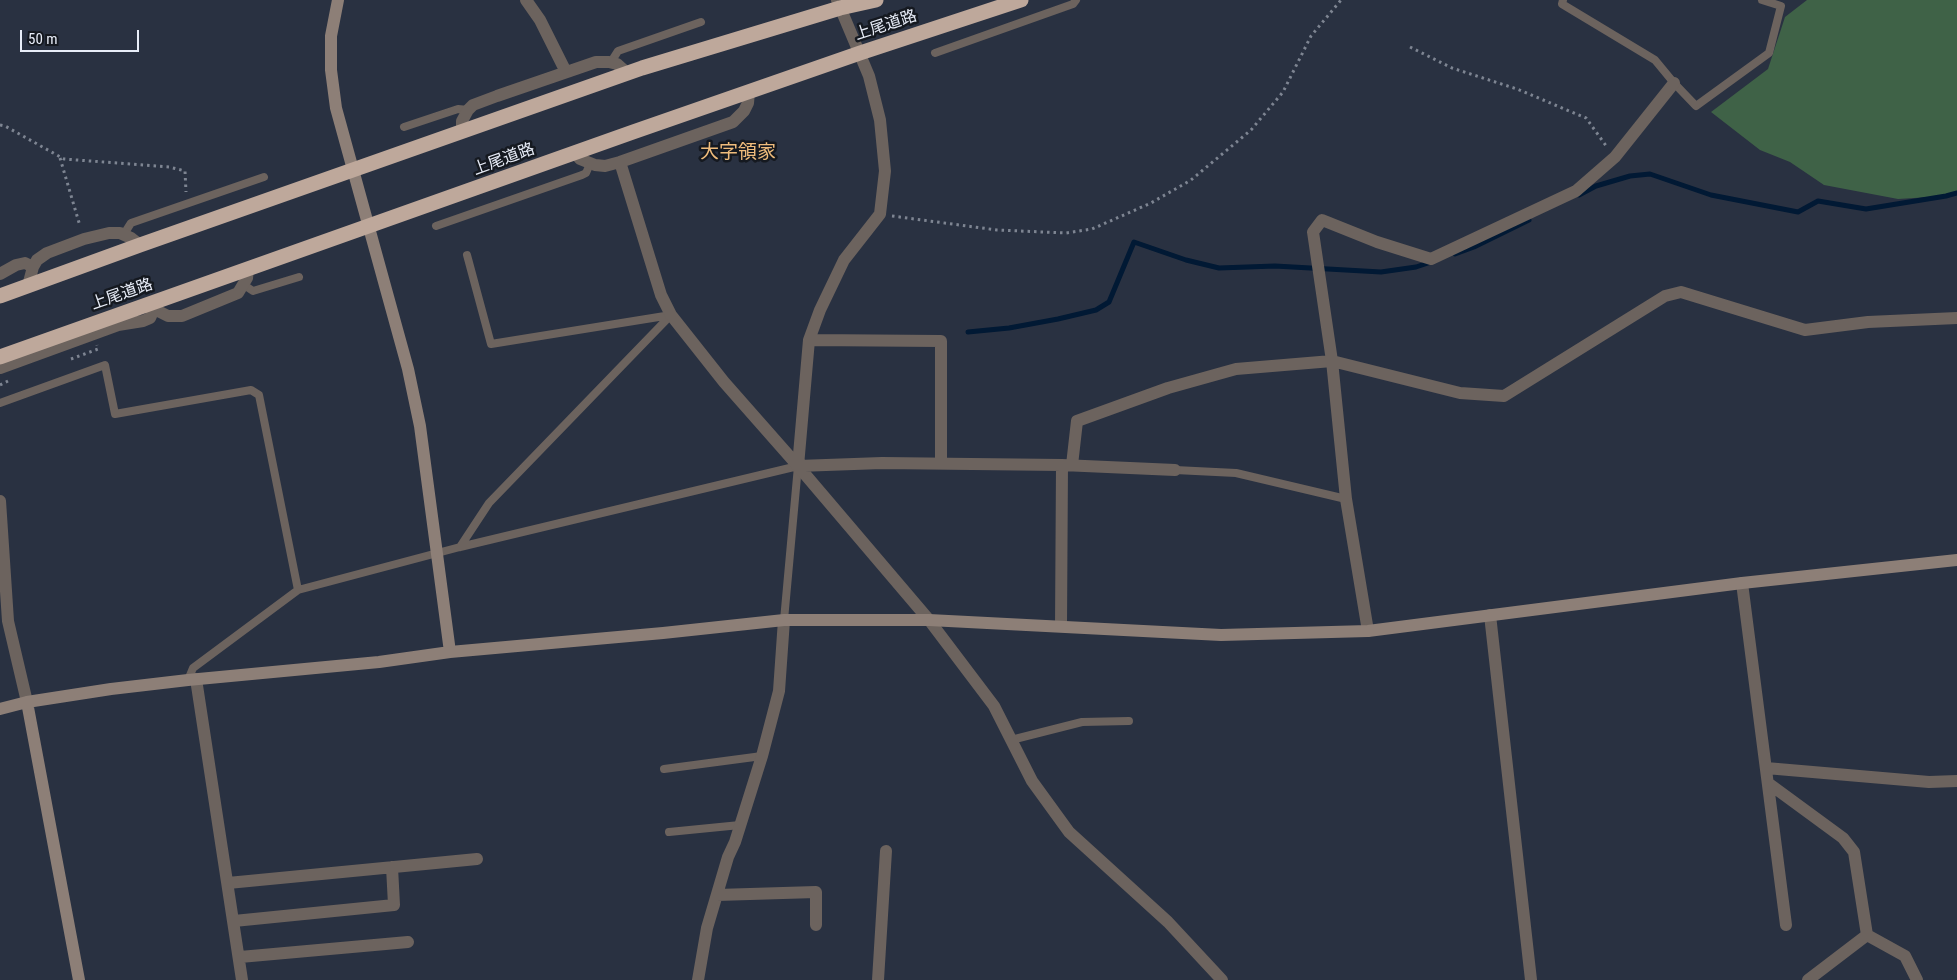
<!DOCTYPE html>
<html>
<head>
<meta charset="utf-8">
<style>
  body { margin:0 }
  #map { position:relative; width:1957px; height:980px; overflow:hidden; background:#293141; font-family:"Roboto Condensed",sans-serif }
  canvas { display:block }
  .scale { position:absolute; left:20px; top:30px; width:119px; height:22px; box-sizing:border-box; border:2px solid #e8edf8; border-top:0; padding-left:6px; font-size:15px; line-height:18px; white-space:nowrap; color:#e8edf8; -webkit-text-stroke:4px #151920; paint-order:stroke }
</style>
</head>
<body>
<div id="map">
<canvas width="1957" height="980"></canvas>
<div class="scale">50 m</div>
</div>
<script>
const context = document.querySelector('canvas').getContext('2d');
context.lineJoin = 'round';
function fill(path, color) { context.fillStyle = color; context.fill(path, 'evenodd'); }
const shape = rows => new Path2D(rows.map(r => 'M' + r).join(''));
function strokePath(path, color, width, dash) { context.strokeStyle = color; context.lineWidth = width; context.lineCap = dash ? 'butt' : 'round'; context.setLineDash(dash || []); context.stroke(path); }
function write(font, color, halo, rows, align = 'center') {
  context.font = font + ' "Roboto Condensed","Noto Sans JP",sans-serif'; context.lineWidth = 5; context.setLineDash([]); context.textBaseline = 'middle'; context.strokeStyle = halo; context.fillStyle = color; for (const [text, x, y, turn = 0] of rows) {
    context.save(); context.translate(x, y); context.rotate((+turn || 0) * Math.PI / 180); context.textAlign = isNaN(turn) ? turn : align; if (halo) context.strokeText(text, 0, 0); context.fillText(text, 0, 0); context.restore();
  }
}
fill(shape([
  [1807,0,1957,0,1957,191,1946,196,1898,199,1824,185,1790,162,1760,150,1711,112,1768,69,1785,17]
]), '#3f6247');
strokePath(shape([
  [1579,195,1596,186,1630,176,1650,174,1711,195,1798,212,1818,201,1866,209,1946,196,1957,193],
  [1455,254,1474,247,1529,220],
  [968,332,1009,328,1058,319,1096,310,1109,302,1134,242,1186,260,1219,268,1275,266,1381,272,1416,267,1431,262]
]), '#011934', 5);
strokePath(shape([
  [1410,47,1452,68,1517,89,1586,118,1607,147],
  [0,125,5,126,64,159,169,167,185,171,186,192],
  [60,158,80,226],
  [892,216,997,230,1066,233,1092,229,1151,203,1191,180,1251,130,1283,92,1311,36,1341,0],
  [71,359,98,349,97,345],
  [0,385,8,381]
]), '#7e8592', 3, [2.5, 4]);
strokePath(shape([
  [1563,0,1562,4,1655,60,1674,83,1696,106,1769,53,1781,6,1762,0],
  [935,53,1073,4,1076,0],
  [611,62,618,51,701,22],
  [404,127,458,109,468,110],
  [436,226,582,175,586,173,590,164],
  [124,234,131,223,264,177],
  [467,255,491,344,671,315],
  [244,285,253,291,299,277],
  [0,403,105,365,115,414,251,390,259,395,298,590],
  [1175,470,1236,473,1346,499],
  [460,547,489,503,671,315],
  [188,680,193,668,298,590,460,547,798,466,784,620],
  [1011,740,1082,722,1129,721],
  [664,769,762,756],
  [669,832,740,825]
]), '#6c635e', 8);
strokePath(shape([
  [526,0,540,20,566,72],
  [837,0,869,76,880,120,885,171,880,214,844,260,820,310,809,340,798,466,929,620,994,706,1032,781,1069,832,1168,922,1222,980],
  [462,131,462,121,468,110,473,105,497,96,596,62,609,62,617,64,627,73],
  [575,153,580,159,595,165,605,166,620,162,733,122,744,111,748,103,749,92],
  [620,162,661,295,671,315,724,382,798,466,882,463,1062,465,1175,470],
  [0,274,16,265,25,263,33,267],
  [28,286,33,267,37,260,47,253,84,239,109,233,120,233,131,238,140,245],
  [151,304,154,309,168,316,182,316,238,293,247,278,248,269],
  [809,340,941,341,941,463],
  [0,368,118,325,143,321,150,318,154,309],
  [1072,465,1077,421,1168,388,1236,369,1332,361,1460,393,1504,396,1665,296,1681,292,1805,330,1868,322,1957,318],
  [0,501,8,621,27,702],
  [1742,583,1786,925],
  [1490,615,1531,980],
  [1061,626,1062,465],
  [1368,631,1346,499,1332,361,1313,232,1322,220,1377,242,1431,259,1576,191,1615,157,1674,83],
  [196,679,242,980],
  [1766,768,1929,782,1957,781],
  [1768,783,1843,838,1854,852,1867,935,1905,956,1917,980],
  [228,883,477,859],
  [717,895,816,892,816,925],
  [234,921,394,905,392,867],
  [240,957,408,942],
  [698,980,707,928,728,857,735,842,762,756,779,691,784,620],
  [878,980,886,851],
  [1808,980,1867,935]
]), '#6c635e', 12);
strokePath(shape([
  [338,0,331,36,331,70,336,108,408,369,420,426,450,652],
  [27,702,79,980],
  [0,709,27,702,111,689,188,680,379,662,450,652,663,633,784,620,929,620,1221,635,1368,631,1742,583,1957,560]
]), '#8d7f77', 12);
strokePath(shape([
  [0,296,140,245,642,68,840,8,876,0],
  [0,357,633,132,860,53,1021,0]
]), '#bea89b', 15);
write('16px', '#e8edf8', '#151920', [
  ["上尾道路",886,26,-18],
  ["上尾道路",504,160,-20],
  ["上尾道路",122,295,-19]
]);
write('19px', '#efbc7c', '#151920', [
  ["大字領家",738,153]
]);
</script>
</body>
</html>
